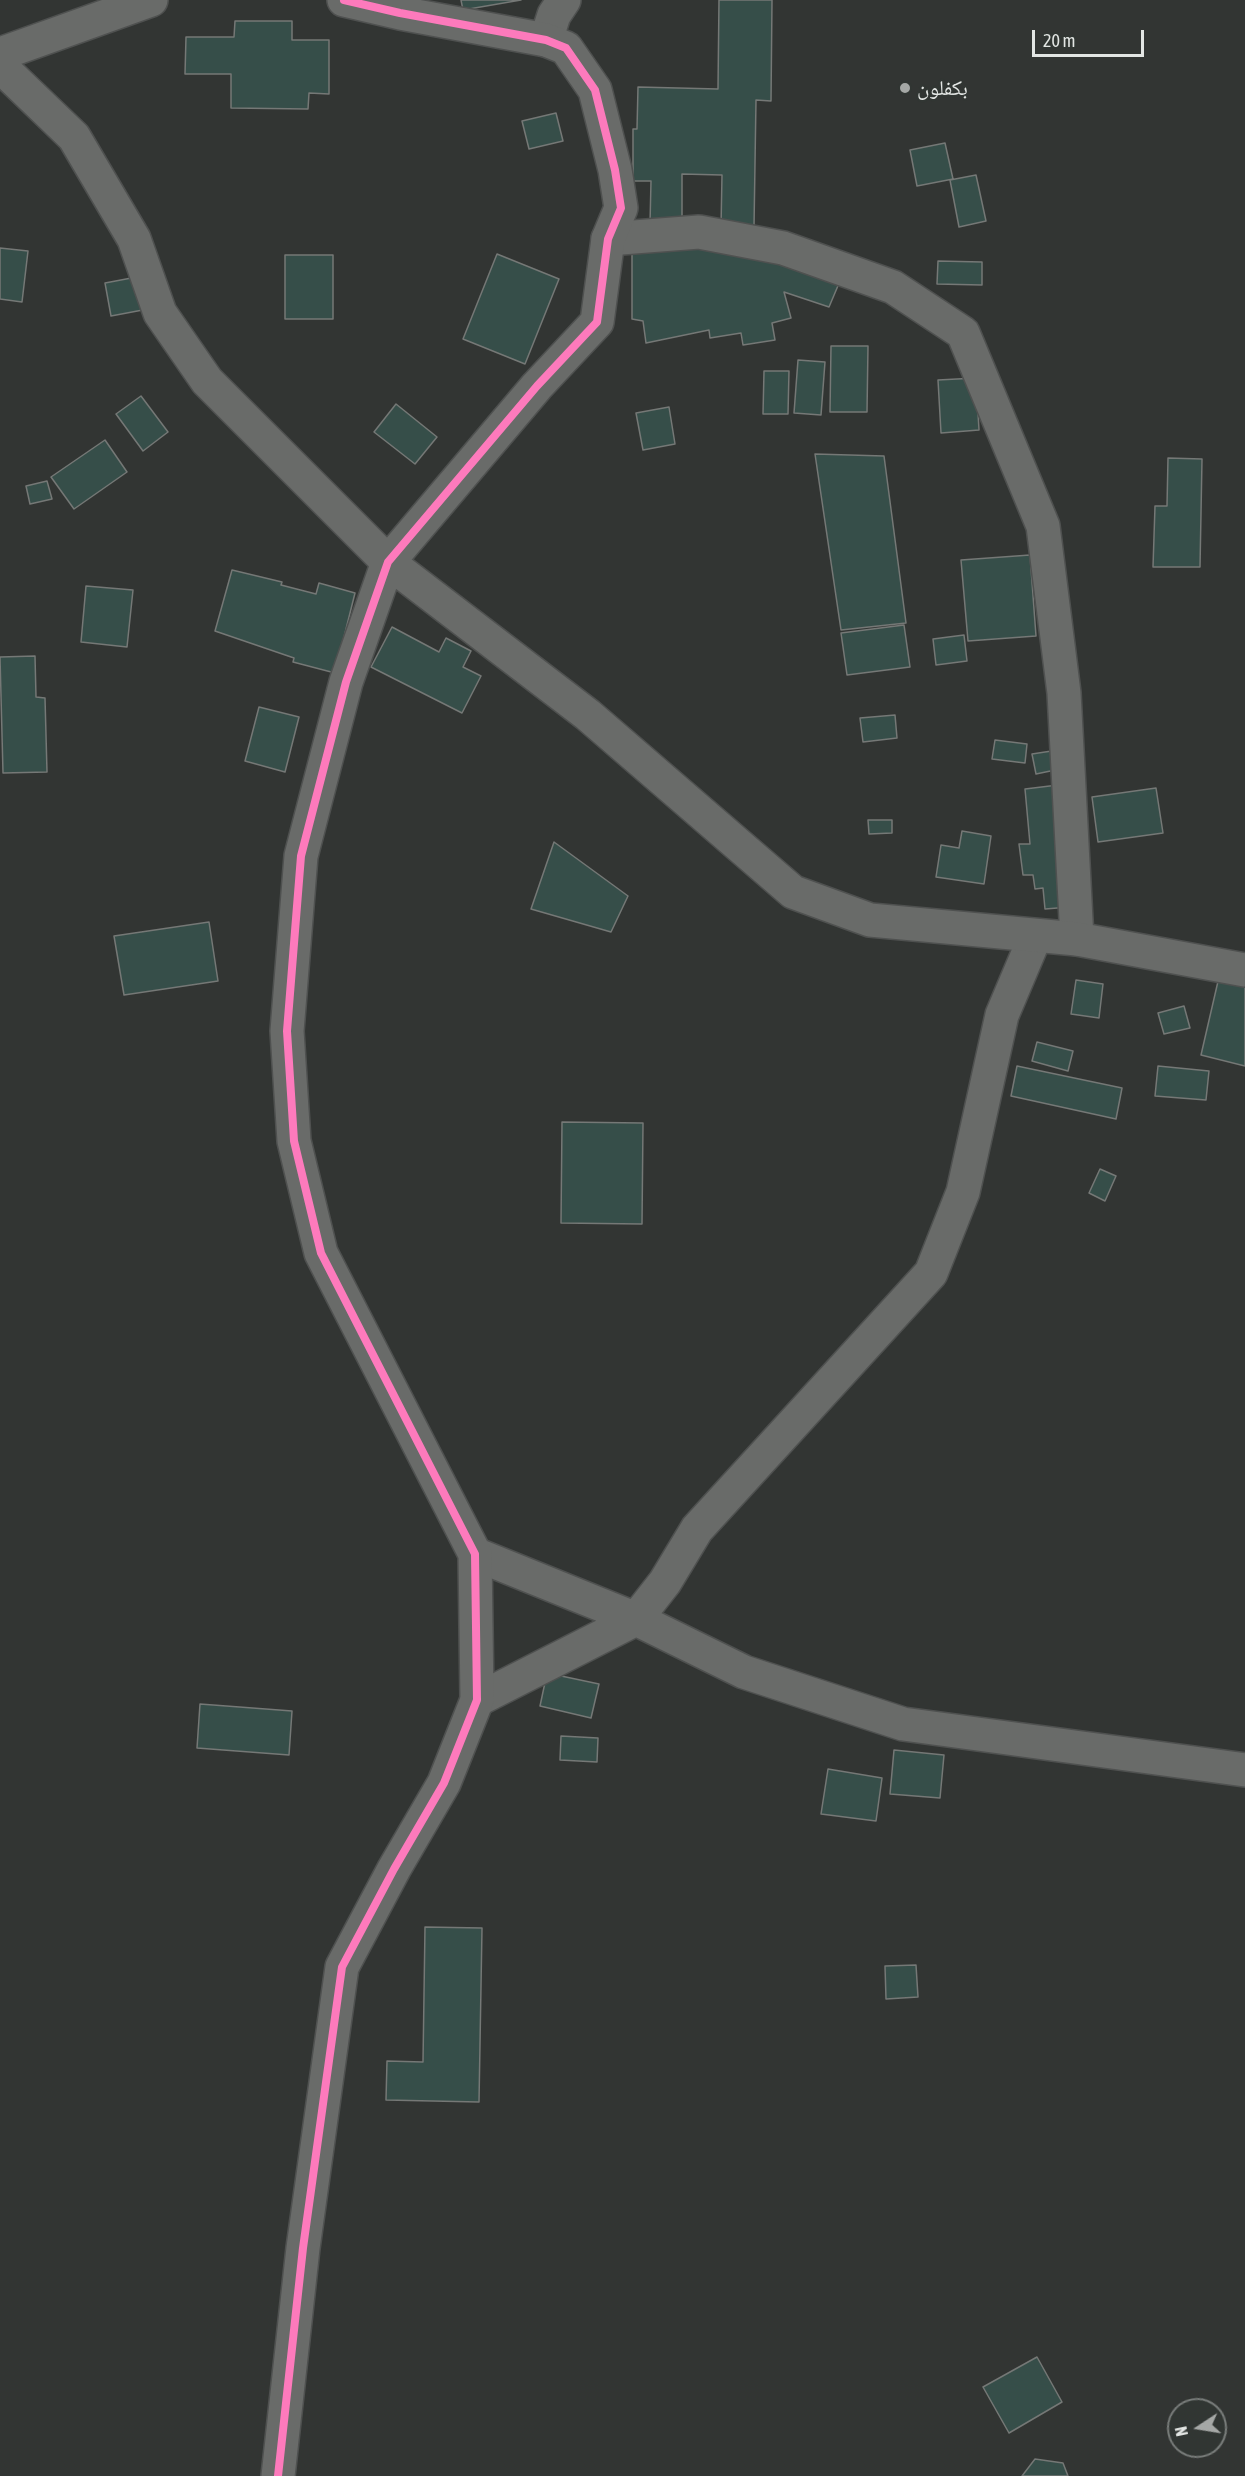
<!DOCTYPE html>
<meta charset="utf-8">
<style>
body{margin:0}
#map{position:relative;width:1245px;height:2476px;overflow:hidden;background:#323533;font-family:"Asap Condensed",sans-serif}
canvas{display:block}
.north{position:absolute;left:1167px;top:2398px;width:60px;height:60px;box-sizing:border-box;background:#313633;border:2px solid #787c7a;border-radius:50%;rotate:258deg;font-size:16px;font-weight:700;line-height:24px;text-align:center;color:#e3e6e4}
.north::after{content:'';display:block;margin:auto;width:21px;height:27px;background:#a5a8a6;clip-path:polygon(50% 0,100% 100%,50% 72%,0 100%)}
.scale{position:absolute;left:1032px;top:30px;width:112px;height:27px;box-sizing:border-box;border:3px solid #e3e6e4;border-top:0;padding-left:8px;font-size:18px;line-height:21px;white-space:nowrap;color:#e3e6e4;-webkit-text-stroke:4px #313633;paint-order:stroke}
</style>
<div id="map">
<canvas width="1245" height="2476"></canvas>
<div class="north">N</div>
<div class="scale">20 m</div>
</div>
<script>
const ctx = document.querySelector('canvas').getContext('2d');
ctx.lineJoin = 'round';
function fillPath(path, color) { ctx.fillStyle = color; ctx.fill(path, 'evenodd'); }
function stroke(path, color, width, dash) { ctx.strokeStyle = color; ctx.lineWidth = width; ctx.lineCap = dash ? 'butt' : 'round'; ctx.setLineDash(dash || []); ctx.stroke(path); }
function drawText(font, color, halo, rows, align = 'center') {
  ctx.font = font + ' "Asap Condensed","Noto Naskh Arabic",sans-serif'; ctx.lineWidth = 4.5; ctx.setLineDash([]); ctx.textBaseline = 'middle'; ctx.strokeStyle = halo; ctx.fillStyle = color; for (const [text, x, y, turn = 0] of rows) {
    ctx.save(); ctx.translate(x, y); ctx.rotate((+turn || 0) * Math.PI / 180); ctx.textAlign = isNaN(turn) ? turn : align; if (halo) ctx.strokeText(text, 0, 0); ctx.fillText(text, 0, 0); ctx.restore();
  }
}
const building = new Path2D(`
 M 461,0 L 521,0 L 463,10 Z
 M 719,0 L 772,0 L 771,101 L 756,100 L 754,227 L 721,227 L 722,175 L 682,174 L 682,225 L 650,224 L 651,181 L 633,181 L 633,129 L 637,129 L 638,87 L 718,89 Z
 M 235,21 L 292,21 L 292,40 L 329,40 L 329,94 L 309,93 L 308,109 L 231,108 L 231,74 L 185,74 L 186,37 L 234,37 Z
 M 556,113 L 563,141 L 529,149 L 522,121 Z
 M 945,143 L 953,179 L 917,186 L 910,150 Z
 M 976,175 L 986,221 L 959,227 L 950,180 Z
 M 716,246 L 840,281 L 829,307 L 784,292 L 791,318 L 772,323 L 775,340 L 743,345 L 741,333 L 710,338 L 709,330 L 646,343 L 643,321 L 632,319 L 632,249 Z
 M 0,248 L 28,251 L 22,302 L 0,299 Z
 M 497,254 L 559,279 L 525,364 L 463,339 Z
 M 285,255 L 333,255 L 333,319 L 285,319 Z
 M 938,261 L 982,262 L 982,285 L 937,284 Z
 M 142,276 L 148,309 L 111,316 L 105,283 Z
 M 831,346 L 868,346 L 867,412 L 830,412 Z
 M 798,360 L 825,362 L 821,415 L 794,413 Z
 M 764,371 L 789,371 L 788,414 L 763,414 Z
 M 976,378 L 979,430 L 941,433 L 938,380 Z
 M 141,396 L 168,432 L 143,451 L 116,414 Z
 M 396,404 L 437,437 L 415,464 L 374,432 Z
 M 669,407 L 675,444 L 643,450 L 636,413 Z
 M 105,440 L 127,472 L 74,509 L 51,477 Z
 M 815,454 L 884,456 L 906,623 L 841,630 Z
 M 1168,458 L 1202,459 L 1200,567 L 1153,567 L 1155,506 L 1167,506 Z
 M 47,481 L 52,499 L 30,504 L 26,486 Z
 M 1030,555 L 1036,636 L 968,641 L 961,560 Z
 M 232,570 L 282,582 L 281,585 L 316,594 L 319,583 L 355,593 L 335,673 L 293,662 L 294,658 L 215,631 Z
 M 86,586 L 133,590 L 127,647 L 81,642 Z
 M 904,625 L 910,667 L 847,675 L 841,633 Z
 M 392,627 L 439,652 L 446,638 L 471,651 L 463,667 L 481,676 L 462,713 L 371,667 Z
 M 964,635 L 967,661 L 936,665 L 933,639 Z
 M 35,656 L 36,697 L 45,698 L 47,772 L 3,773 L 0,657 Z
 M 259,707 L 299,717 L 285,772 L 245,761 Z
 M 895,715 L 897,738 L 863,742 L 860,718 Z
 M 995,740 L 1027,744 L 1025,763 L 992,759 Z
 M 1058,750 L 1060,769 L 1036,774 L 1032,754 Z
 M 1058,785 L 1070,907 L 1045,909 L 1043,888 L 1035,889 L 1033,875 L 1023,875 L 1019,844 L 1030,844 L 1025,789 Z
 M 1156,788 L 1163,833 L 1098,842 L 1092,797 Z
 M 868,820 L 892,820 L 892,833 L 869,834 Z
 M 962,831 L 991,836 L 984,884 L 936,877 L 941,845 L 959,848 Z
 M 554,842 L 628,896 L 611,932 L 531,909 Z
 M 209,922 L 218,981 L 124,995 L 114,936 Z
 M 1219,977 L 1245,983 L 1245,1066 L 1201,1055 Z
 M 1076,980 L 1103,984 L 1099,1018 L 1071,1014 Z
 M 1184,1006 L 1190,1028 L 1164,1034 L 1158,1013 Z
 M 1037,1042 L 1073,1051 L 1068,1071 L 1032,1061 Z
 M 1017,1066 L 1122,1088 L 1116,1119 L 1011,1096 Z
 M 1158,1066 L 1209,1071 L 1206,1100 L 1155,1096 Z
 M 562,1122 L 643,1123 L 642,1224 L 561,1223 Z
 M 1100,1169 L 1116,1176 L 1105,1201 L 1089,1193 Z
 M 547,1673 L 599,1684 L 591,1718 L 540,1706 Z
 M 200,1704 L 292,1711 L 289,1755 L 197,1748 Z
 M 561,1736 L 598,1738 L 597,1762 L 560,1760 Z
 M 894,1750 L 944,1755 L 940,1798 L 890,1794 Z
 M 828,1769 L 882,1778 L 876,1821 L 821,1814 Z
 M 425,1927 L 482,1928 L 479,2102 L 386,2100 L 387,2061 L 423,2062 Z
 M 916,1965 L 918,1997 L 886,1999 L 885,1966 Z
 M 1037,2357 L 1062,2402 L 1009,2433 L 983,2387 Z
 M 1035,2459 L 1063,2463 L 1068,2476 L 1022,2476 Z`);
const minor = new Path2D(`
 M 546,40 L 554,15 L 564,0
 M 608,239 L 699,232 L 783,248 L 893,287 L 963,333 L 1043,526 L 1064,693 L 1077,939
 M 475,1554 L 636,1619 L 744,1672 L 903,1724 L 1245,1770
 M 477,1700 L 636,1619 L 665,1582 L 697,1529 L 931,1273 L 963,1192 L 1002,1015 L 1035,937`);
const tertiary = new Path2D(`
 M 0,54 L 151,0
 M 0,66 L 74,137 L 134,239 L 160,313 L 207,381 L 388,562 L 588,715 L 793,892 L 870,920 L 1077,939 L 1245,970
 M 278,2476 L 303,2248 L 342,1967 L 394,1869 L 444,1783 L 477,1700 L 475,1554 L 321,1253 L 294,1141 L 287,1031 L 301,856 L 346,682 L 388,562 L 537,386 L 597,322 L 608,239 L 621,208 L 615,170 L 595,90 L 566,48 L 546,40 L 400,13 L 344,0`);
const cycleway = new Path2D(`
 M 278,2476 L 303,2248 L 342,1967 L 394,1869 L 444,1783 L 477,1700 L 475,1554 L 321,1253 L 294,1141 L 287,1031 L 301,856 L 346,682 L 388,562 L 537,386 L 597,322 L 608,239 L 621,208 L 615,170 L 595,90 L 566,48 L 546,40 L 400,13 L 344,0`);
const markers = [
 [905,88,6,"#a5a8a6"]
];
const poiNames = [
 ["بكفلون",917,88]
];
fillPath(building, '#364e49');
stroke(building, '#757876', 1.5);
stroke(minor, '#4f5150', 36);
stroke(tertiary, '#4f5150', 36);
stroke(minor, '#696b69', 33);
stroke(tertiary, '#696b69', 33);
stroke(cycleway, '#fd7abc', 8);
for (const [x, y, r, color] of markers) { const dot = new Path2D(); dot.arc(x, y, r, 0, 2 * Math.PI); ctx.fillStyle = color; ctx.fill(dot); stroke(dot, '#313633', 2); }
drawText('21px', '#e3e6e4', '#313633', poiNames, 'left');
</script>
